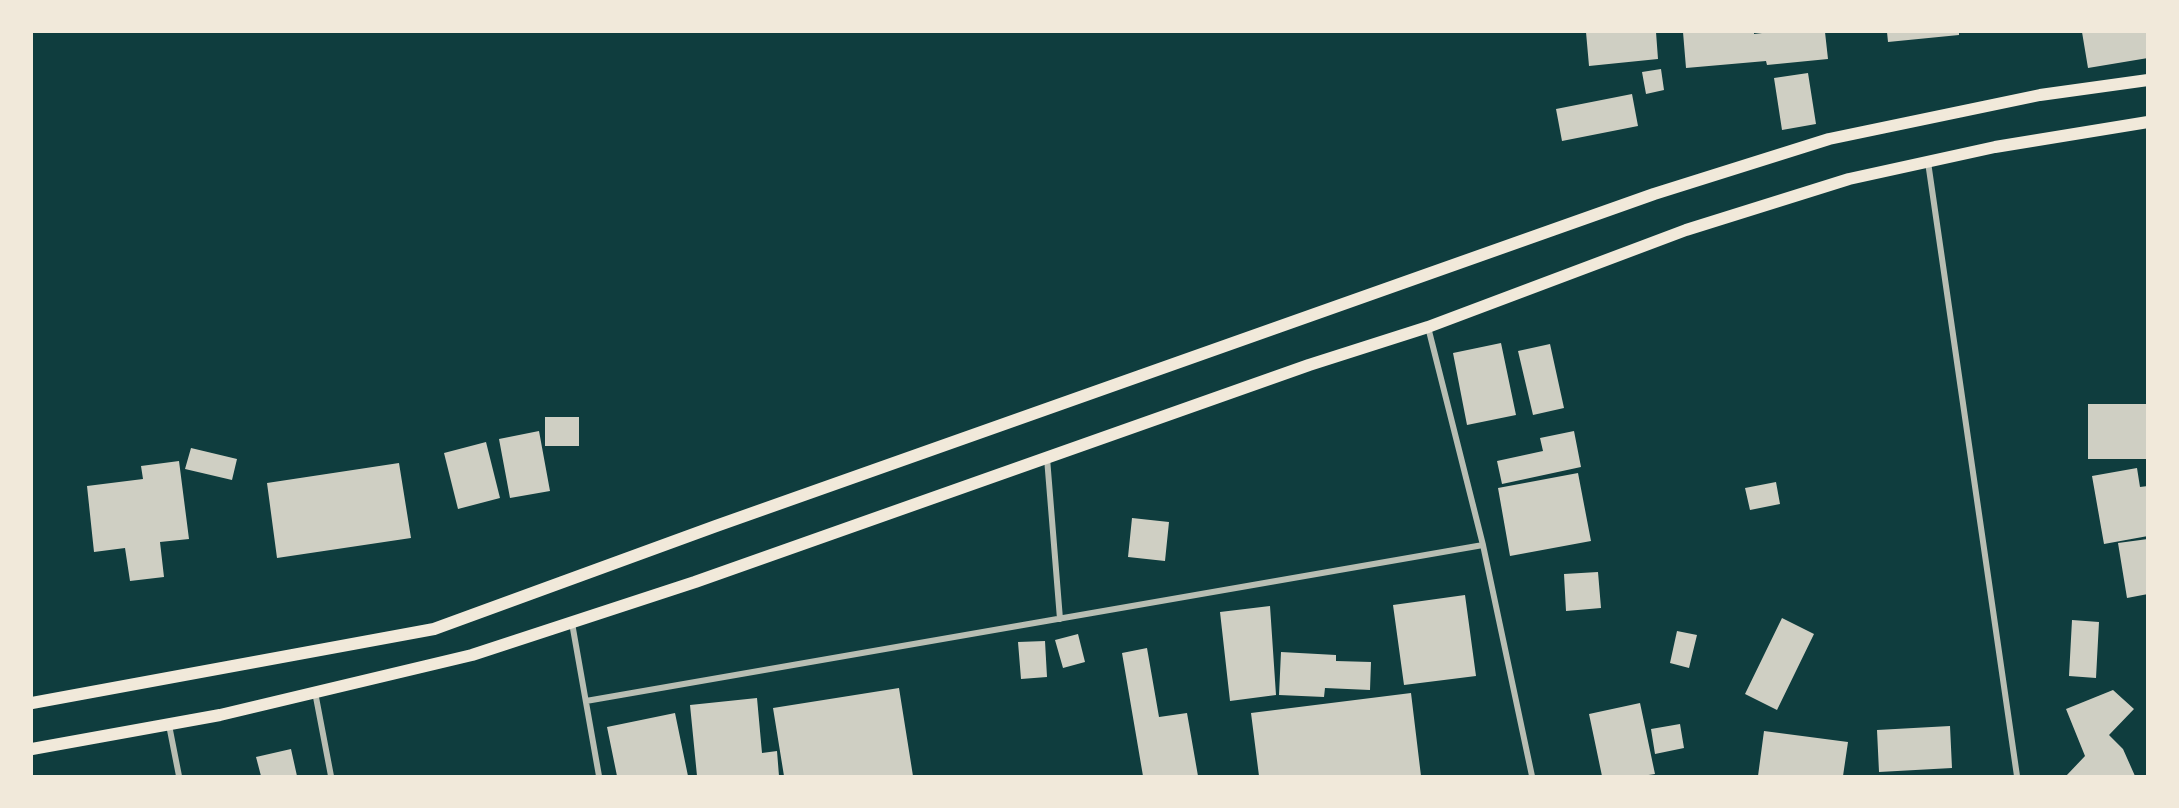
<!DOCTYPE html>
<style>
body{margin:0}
#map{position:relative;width:2179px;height:808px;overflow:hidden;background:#0f3d3e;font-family:"Alegreya Sans",sans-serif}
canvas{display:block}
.frame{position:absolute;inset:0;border:33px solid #f1e9da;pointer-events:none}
</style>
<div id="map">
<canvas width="2179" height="808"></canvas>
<div class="frame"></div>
</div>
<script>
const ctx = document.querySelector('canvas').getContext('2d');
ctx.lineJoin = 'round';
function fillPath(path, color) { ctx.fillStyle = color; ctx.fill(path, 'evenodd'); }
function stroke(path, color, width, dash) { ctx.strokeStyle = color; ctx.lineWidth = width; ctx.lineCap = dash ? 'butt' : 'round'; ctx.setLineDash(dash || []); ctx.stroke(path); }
const building = new Path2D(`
 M 1586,32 L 1656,32 L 1658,59 L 1589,66 Z
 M 1683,32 L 1754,32 L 1754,34 L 1770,32 L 1825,32 L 1828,59 L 1767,65 L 1766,61 L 1686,68 Z
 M 1887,32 L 1959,32 L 1959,35 L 1888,42 Z
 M 2082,32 L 2148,32 L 2148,58 L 2088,68 Z
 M 1661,69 L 1664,90 L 1646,94 L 1642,72 Z
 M 1808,73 L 1816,124 L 1782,130 L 1774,78 Z
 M 1632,94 L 1638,126 L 1562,141 L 1556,109 Z
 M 1501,343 L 1516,415 L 1467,425 L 1453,353 Z
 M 1550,344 L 1564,408 L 1533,415 L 1518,351 Z
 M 2088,404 L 2148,404 L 2148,459 L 2088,459 Z
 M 545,417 L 579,417 L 579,446 L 545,446 Z
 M 539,431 L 550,491 L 510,498 L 499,439 Z
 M 1574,431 L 1581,467 L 1502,484 L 1497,461 L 1543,451 L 1540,438 Z
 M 486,442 L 500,498 L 458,509 L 444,453 Z
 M 191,448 L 237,459 L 232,480 L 185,469 Z
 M 179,461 L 189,539 L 160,542 L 164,577 L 130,581 L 125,548 L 94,552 L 87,486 L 143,479 L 141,466 Z
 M 399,463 L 411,538 L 277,558 L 267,483 Z
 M 2137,468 L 2140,487 L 2148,486 L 2148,536 L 2104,544 L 2092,476 Z
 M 1578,473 L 1591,541 L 1510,556 L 1498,488 Z
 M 1776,482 L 1780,504 L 1750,510 L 1745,488 Z
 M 1132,518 L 1169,522 L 1165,561 L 1128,557 Z
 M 2148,539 L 2148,594 L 2127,598 L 2118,543 Z
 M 1598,572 L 1601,608 L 1566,611 L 1564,574 Z
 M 1465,595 L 1476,676 L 1404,685 L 1393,605 Z
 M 1270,606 L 1276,695 L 1230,701 L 1220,612 Z
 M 1782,618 L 1814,634 L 1777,710 L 1745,694 Z
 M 2072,620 L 2099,622 L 2096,678 L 2069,676 Z
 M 1677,631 L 1697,635 L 1689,668 L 1670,663 Z
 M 1078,634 L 1085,662 L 1063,668 L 1055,640 Z
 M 1045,641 L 1047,677 L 1021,679 L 1018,642 Z
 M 1147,648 L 1159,717 L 1187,713 L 1198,776 L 1143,776 L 1122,653 Z
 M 1281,652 L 1336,655 L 1336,661 L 1371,662 L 1370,690 L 1325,688 L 1324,697 L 1279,695 Z
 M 899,688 L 913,776 L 784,776 L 773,708 Z
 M 2113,690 L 2134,709 L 2109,735 L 2123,749 L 2135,776 L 2066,776 L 2085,756 L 2066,709 Z
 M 1411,693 L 1421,776 L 1259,776 L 1251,713 Z
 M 757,698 L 762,753 L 777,751 L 779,776 L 697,776 L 690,705 Z
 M 1640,703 L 1655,774 L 1642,776 L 1602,776 L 1589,714 Z
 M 675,713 L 688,776 L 617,776 L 607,727 Z
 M 1680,724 L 1684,748 L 1655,754 L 1651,729 Z
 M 1950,726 L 1952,768 L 1879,772 L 1877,730 Z
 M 1764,731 L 1848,742 L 1843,776 L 1758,776 Z
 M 291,749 L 297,776 L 261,776 L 256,757 Z`);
const minor = new Path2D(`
 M 1928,162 L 2017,776
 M 1428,327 L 1483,545 L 1532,776
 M 1047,458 L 1060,619
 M 572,623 L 599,776
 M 315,692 L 331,776
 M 586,701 L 1483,545
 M 169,725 L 179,776`);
const secondary = new Path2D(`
 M 32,703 L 434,629 L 716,526 L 1654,194 L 1829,139 L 2040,95 L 2148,80
 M 32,749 L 220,715 L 472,655 L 695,582 L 1309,365 L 1428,327 L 1686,230 L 1849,179 L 1995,147 L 2148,122`);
fillPath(building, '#cfcfc3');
stroke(minor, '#b8beb3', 6);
stroke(secondary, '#f1e9da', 12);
</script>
